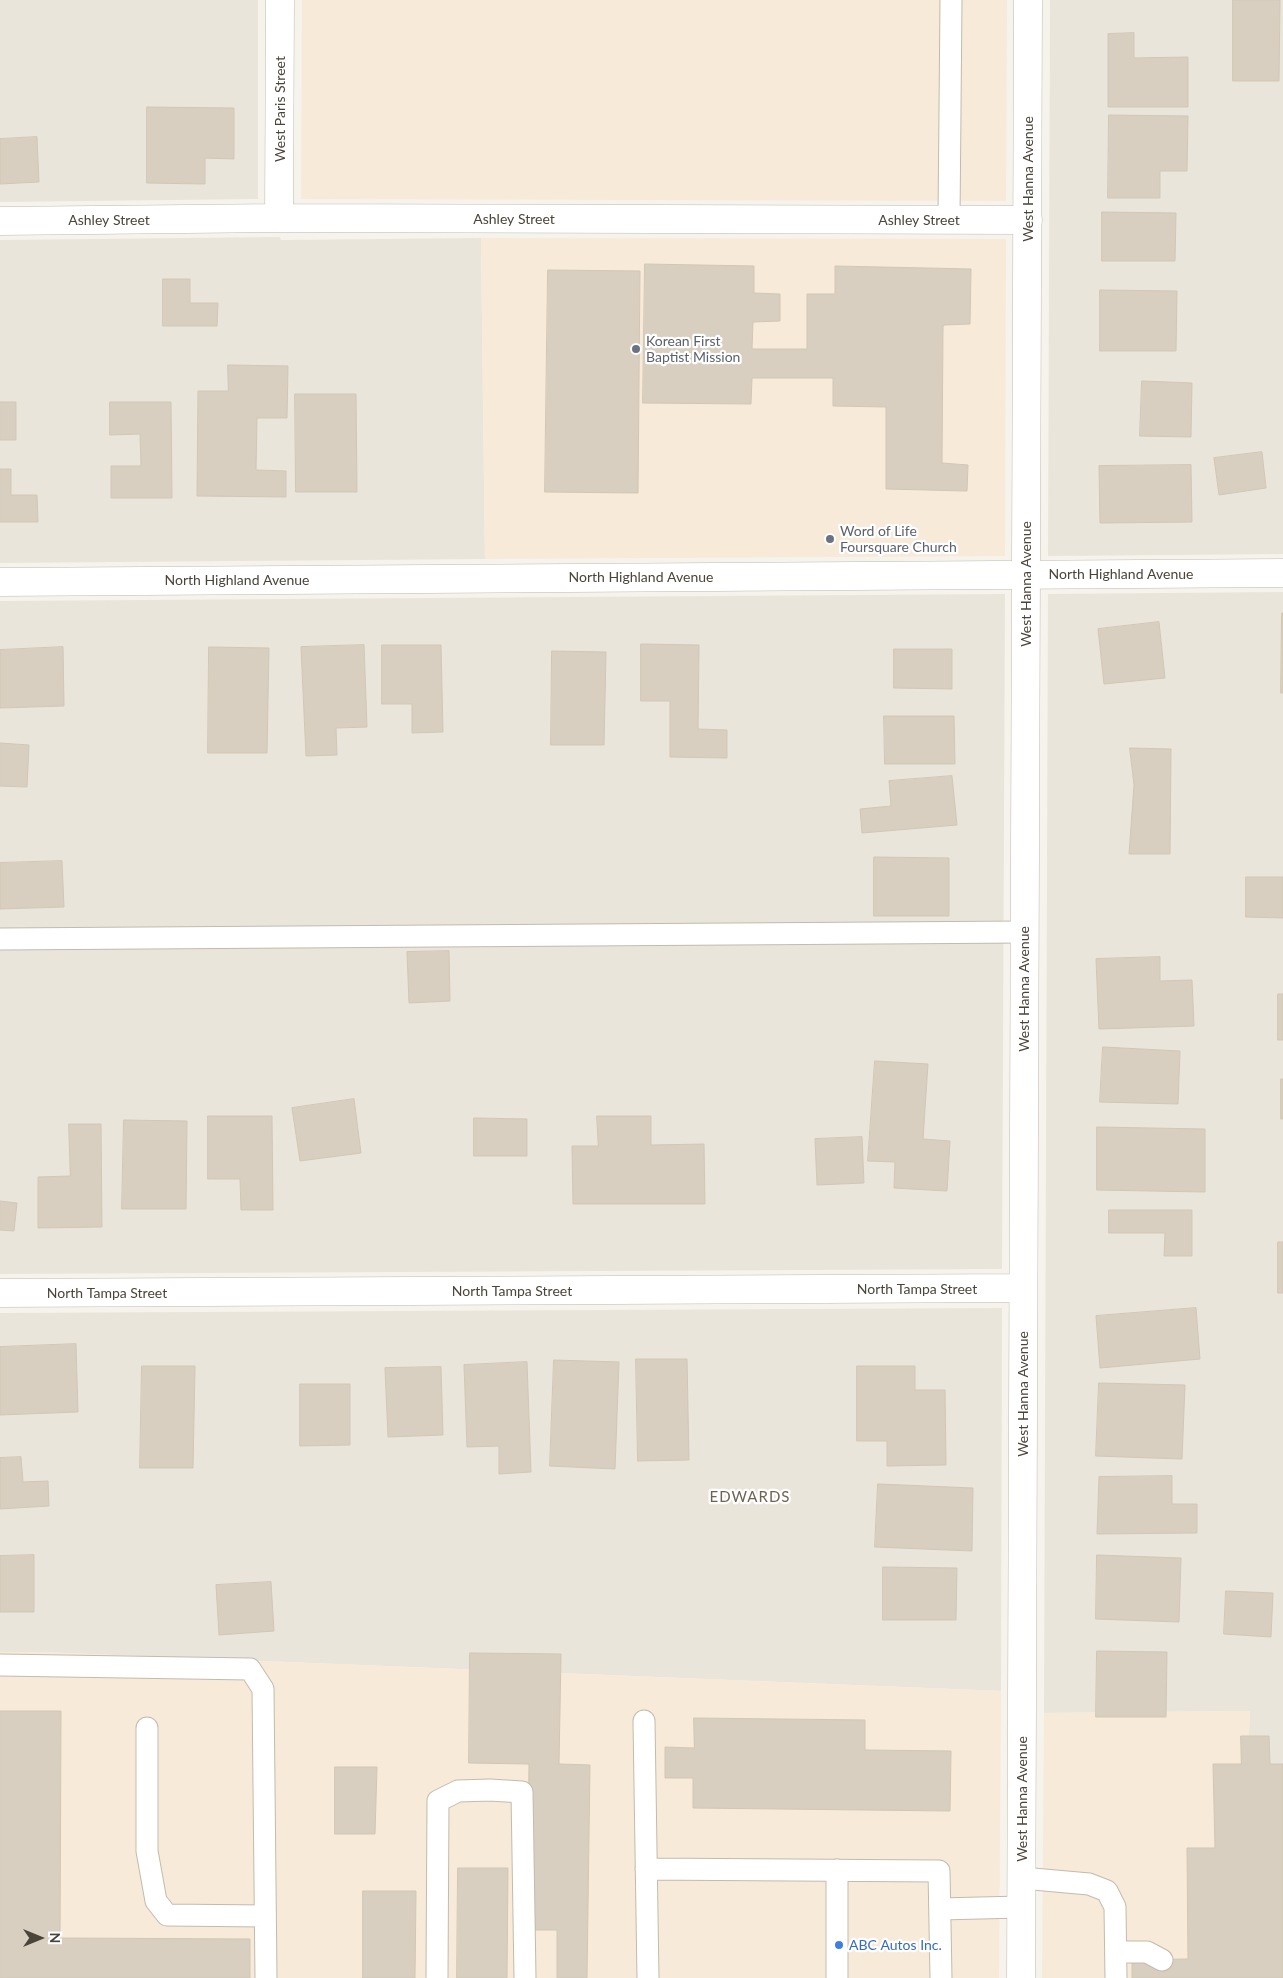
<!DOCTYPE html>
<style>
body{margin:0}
#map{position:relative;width:1283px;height:1978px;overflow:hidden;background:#f6f3ec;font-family:Lato,sans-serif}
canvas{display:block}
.north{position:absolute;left:15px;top:1913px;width:50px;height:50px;-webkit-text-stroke:4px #fff;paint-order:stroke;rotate:90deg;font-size:14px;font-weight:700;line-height:20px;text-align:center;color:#4b4439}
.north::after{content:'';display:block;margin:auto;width:18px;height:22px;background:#4b4439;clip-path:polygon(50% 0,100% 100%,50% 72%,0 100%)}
</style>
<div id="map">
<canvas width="1283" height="1978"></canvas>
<div class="north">N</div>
</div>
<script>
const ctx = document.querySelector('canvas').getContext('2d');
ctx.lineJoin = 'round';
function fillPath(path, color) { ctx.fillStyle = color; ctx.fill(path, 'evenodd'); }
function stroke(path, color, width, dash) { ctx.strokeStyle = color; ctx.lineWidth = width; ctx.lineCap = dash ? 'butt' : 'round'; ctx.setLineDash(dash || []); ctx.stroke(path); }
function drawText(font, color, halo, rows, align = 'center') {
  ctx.font = font + ' Lato,sans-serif'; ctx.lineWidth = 4.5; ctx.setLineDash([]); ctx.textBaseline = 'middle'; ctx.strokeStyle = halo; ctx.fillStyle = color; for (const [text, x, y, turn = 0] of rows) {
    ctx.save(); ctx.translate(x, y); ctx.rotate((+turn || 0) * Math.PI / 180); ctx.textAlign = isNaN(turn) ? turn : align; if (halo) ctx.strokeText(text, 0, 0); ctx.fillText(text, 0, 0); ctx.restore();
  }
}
const residential = new Path2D(`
 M 0,0 L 258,0 L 258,199 L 0,202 Z
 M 1050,0 L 1283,0 L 1283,554 L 1048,556 Z
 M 280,237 L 281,240 L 481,238 L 485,559 L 0,563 L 0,240 Z
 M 1283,592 L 1283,1837 L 1244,1837 L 1250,1711 L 1044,1713 L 1048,594 Z
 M 1005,594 L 1002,1269 L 0,1274 L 0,601 Z
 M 1002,1308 L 1001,1691 L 40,1652 L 0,1652 L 0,1313 Z`);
const commercial = new Path2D(`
 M 302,0 L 1007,0 L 1006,201 L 301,199 Z
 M 481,238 L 1006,239 L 1005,556 L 485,559 Z
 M 0,1652 L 40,1652 L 1001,1691 L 999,1978 L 0,1978 Z
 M 1250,1711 L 1244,1836 L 1283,1978 L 1042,1978 L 1044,1713 Z`);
const building = new Path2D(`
 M 1233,0 L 1280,0 L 1279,81 L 1233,81 Z
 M 1134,33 L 1134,58 L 1188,57 L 1188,107 L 1108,107 L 1108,34 Z
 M 147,107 L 234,108 L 234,159 L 205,158 L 205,184 L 147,183 Z
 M 1109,115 L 1188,116 L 1187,171 L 1160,171 L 1160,198 L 1108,198 Z
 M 37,137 L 39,182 L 0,184 L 0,139 Z
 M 1102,212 L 1176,213 L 1175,261 L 1102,261 Z
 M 645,264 L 754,266 L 754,293 L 780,294 L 780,321 L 753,322 L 752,349 L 807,349 L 807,294 L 835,294 L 835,266 L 971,269 L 970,324 L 944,325 L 943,327 L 942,463 L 968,465 L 967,491 L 886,489 L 886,407 L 833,406 L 833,378 L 752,378 L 751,404 L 643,403 Z
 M 548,270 L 640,271 L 638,493 L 545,492 Z
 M 163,279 L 190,279 L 190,303 L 218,303 L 217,326 L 163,326 Z
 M 1100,290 L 1177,291 L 1176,351 L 1100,351 Z
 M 228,365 L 288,366 L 287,418 L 257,418 L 256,470 L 286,471 L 286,497 L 197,496 L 198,391 L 228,391 Z
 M 1142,381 L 1192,383 L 1191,437 L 1140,436 Z
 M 295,394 L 356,394 L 357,492 L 296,492 Z
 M 0,402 L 16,402 L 16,440 L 0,440 Z
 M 110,402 L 171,402 L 172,498 L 111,498 L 111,466 L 141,466 L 140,434 L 110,435 Z
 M 1262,452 L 1266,488 L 1219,495 L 1214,458 Z
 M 1191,465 L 1192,522 L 1100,523 L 1099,466 Z
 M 0,469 L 11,469 L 11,495 L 37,495 L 38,522 L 0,522 Z
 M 1282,613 L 1283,613 L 1283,693 L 1281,693 Z
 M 1159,622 L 1165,678 L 1104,684 L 1098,629 Z
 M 641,644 L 699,645 L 698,729 L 727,730 L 727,758 L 670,757 L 670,701 L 641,701 Z
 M 364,645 L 367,727 L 336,728 L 337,755 L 306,756 L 301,647 Z
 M 382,645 L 441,645 L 443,732 L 412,733 L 412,704 L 382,704 Z
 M 63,647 L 64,706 L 0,708 L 0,650 Z
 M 209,647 L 269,648 L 267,753 L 208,753 Z
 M 894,649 L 952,649 L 952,689 L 894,688 Z
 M 552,651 L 606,652 L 604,745 L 551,745 Z
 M 884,716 L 954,716 L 955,764 L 885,764 Z
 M 0,743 L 29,745 L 27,787 L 0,786 Z
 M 1130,748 L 1171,749 L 1170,854 L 1129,854 L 1134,785 Z
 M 952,776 L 957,825 L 862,833 L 860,809 L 891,806 L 889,781 Z
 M 874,857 L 949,858 L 949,916 L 874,916 Z
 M 62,861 L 64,907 L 0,909 L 0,863 Z
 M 1246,877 L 1283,877 L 1283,918 L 1246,917 Z
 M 449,951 L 450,1001 L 409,1003 L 407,952 Z
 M 1160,957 L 1160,981 L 1192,980 L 1194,1026 L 1099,1029 L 1096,959 Z
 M 1278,994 L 1283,994 L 1283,1040 L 1278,1040 Z
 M 1103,1047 L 1180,1051 L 1178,1104 L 1100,1102 Z
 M 875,1061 L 928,1064 L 923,1139 L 950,1141 L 947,1191 L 894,1188 L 895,1162 L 868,1161 Z
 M 1281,1079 L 1283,1079 L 1283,1119 L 1281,1119 Z
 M 354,1099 L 361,1153 L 300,1161 L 292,1108 Z
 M 208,1116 L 272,1116 L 273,1210 L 241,1210 L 240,1179 L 208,1179 Z
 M 597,1116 L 651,1116 L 651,1145 L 704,1144 L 705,1204 L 573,1204 L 572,1146 L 598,1146 Z
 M 474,1118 L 527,1119 L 527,1156 L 474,1156 Z
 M 124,1120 L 187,1121 L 186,1209 L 122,1209 Z
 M 69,1124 L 101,1124 L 102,1227 L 38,1228 L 38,1177 L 70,1176 Z
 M 1097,1127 L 1205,1129 L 1205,1192 L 1097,1190 Z
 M 862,1137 L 864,1183 L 817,1185 L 815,1139 Z
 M 0,1201 L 17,1203 L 14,1231 L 0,1230 Z
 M 1109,1210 L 1192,1210 L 1192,1256 L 1164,1256 L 1165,1233 L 1109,1233 Z
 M 1278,1242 L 1283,1242 L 1283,1293 L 1278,1293 Z
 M 1196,1308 L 1200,1359 L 1100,1368 L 1096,1316 Z
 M 76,1344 L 78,1412 L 0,1415 L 0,1347 Z
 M 636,1359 L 687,1359 L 689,1460 L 638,1461 Z
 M 554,1360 L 619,1362 L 615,1469 L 550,1466 Z
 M 527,1362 L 531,1472 L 499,1474 L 499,1446 L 467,1447 L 464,1365 Z
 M 142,1366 L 195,1366 L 193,1468 L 140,1468 Z
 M 857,1366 L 915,1366 L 915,1390 L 945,1390 L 946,1465 L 887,1466 L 887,1441 L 857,1441 Z
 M 441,1367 L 443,1435 L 388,1437 L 385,1368 Z
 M 1099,1383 L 1185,1385 L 1182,1459 L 1096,1456 Z
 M 300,1384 L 350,1384 L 350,1445 L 300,1446 Z
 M 21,1457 L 23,1482 L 48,1481 L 49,1506 L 0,1509 L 0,1458 Z
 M 1172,1476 L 1172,1504 L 1197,1504 L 1197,1533 L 1097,1534 L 1099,1477 Z
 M 878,1484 L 973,1488 L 972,1551 L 875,1547 Z
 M 34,1555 L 34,1612 L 0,1612 L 0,1556 Z
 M 1097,1555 L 1181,1558 L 1179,1622 L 1096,1619 Z
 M 883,1567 L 957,1568 L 956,1620 L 883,1620 Z
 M 271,1582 L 274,1631 L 219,1635 L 216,1585 Z
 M 1226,1591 L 1273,1593 L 1271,1637 L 1224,1634 Z
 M 1097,1651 L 1167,1652 L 1166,1717 L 1096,1717 Z
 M 470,1653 L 561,1654 L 559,1764 L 590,1765 L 587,1978 L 557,1978 L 557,1930 L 527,1930 L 529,1764 L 469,1763 Z
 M 0,1711 L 61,1711 L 60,1938 L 250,1939 L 250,1978 L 0,1978 Z
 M 694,1718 L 865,1720 L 865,1750 L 951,1751 L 950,1811 L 693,1808 L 693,1778 L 665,1778 L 665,1747 L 694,1748 Z
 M 1241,1736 L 1269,1736 L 1270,1764 L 1283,1764 L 1283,1978 L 1132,1978 L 1132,1960 L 1188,1959 L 1187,1848 L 1215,1848 L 1213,1764 L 1241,1764 Z
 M 335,1767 L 377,1767 L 375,1834 L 335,1834 Z
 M 458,1868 L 508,1868 L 507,1978 L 457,1978 Z
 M 363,1891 L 416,1891 L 415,1978 L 363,1978 Z`);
const lane = new Path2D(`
 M 949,220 L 951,0
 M 0,939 L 1025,932
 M 0,1665 L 250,1669 L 263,1689 L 266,1978
 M 644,1721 L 648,1978
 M 147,1728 L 147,1851 L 156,1901 L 167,1915 L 265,1916
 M 646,1869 L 939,1871 L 941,1978
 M 837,1870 L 837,1978
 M 1022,1878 L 1089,1884 L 1107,1891 L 1115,1907 L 1116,1978
 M 940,1909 L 1021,1907
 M 1116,1952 L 1147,1952 L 1162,1960
 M 437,1978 L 438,1801 L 458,1791 L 490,1790 L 522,1792 L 525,1978`);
const street = new Path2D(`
 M 279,218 L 280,0
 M 0,221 L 279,218 L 1028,220
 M 0,582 L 1283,573
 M 0,1293 L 1023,1288
 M 1021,1978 L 1028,0`);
const markers = [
 [636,349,5,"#6b7280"],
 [830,539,5,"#6b7280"],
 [839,1945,5,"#3f7fe0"]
];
const streetNames = [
 ["West Paris Street",280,109,-90],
 ["West Hanna Avenue",1028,179,-90],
 ["Ashley Street",514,219],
 ["Ashley Street",109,220],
 ["Ashley Street",919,220],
 ["North Highland Avenue",1121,574],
 ["North Highland Avenue",641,577],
 ["North Highland Avenue",237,580],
 ["West Hanna Avenue",1026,584,-90],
 ["West Hanna Avenue",1024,989,-90],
 ["North Tampa Street",917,1289],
 ["North Tampa Street",512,1291],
 ["North Tampa Street",107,1293],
 ["West Hanna Avenue",1023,1394,-90],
 ["West Hanna Avenue",1022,1799,-90]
];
const worshipNames = [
 ["Korean First",646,341],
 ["Baptist Mission",646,357],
 ["Word of Life",840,531],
 ["Foursquare Church",840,547]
];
const shopNames = [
 ["ABC Autos Inc.",849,1945]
];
const neighbourhoodNames = [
 ["EDWARDS",750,1497]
];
fillPath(residential, '#eae5da');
fillPath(commercial, '#f7ead8');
fillPath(building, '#d8cfc1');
stroke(building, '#d3c7b4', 1);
stroke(lane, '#c2bbae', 23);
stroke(street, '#c2bbae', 29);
stroke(lane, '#fff', 21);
stroke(street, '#fff', 28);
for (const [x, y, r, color] of markers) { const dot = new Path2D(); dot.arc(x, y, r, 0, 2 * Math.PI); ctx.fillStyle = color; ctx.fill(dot); stroke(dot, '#fff', 2); }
drawText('14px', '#4b4439', '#fff', streetNames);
drawText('14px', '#5b616d', '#fff', worshipNames, 'left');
drawText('14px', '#366cbe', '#fff', shopNames, 'left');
ctx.letterSpacing = '1px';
drawText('15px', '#6e6250', '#fff', neighbourhoodNames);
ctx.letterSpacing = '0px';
</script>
